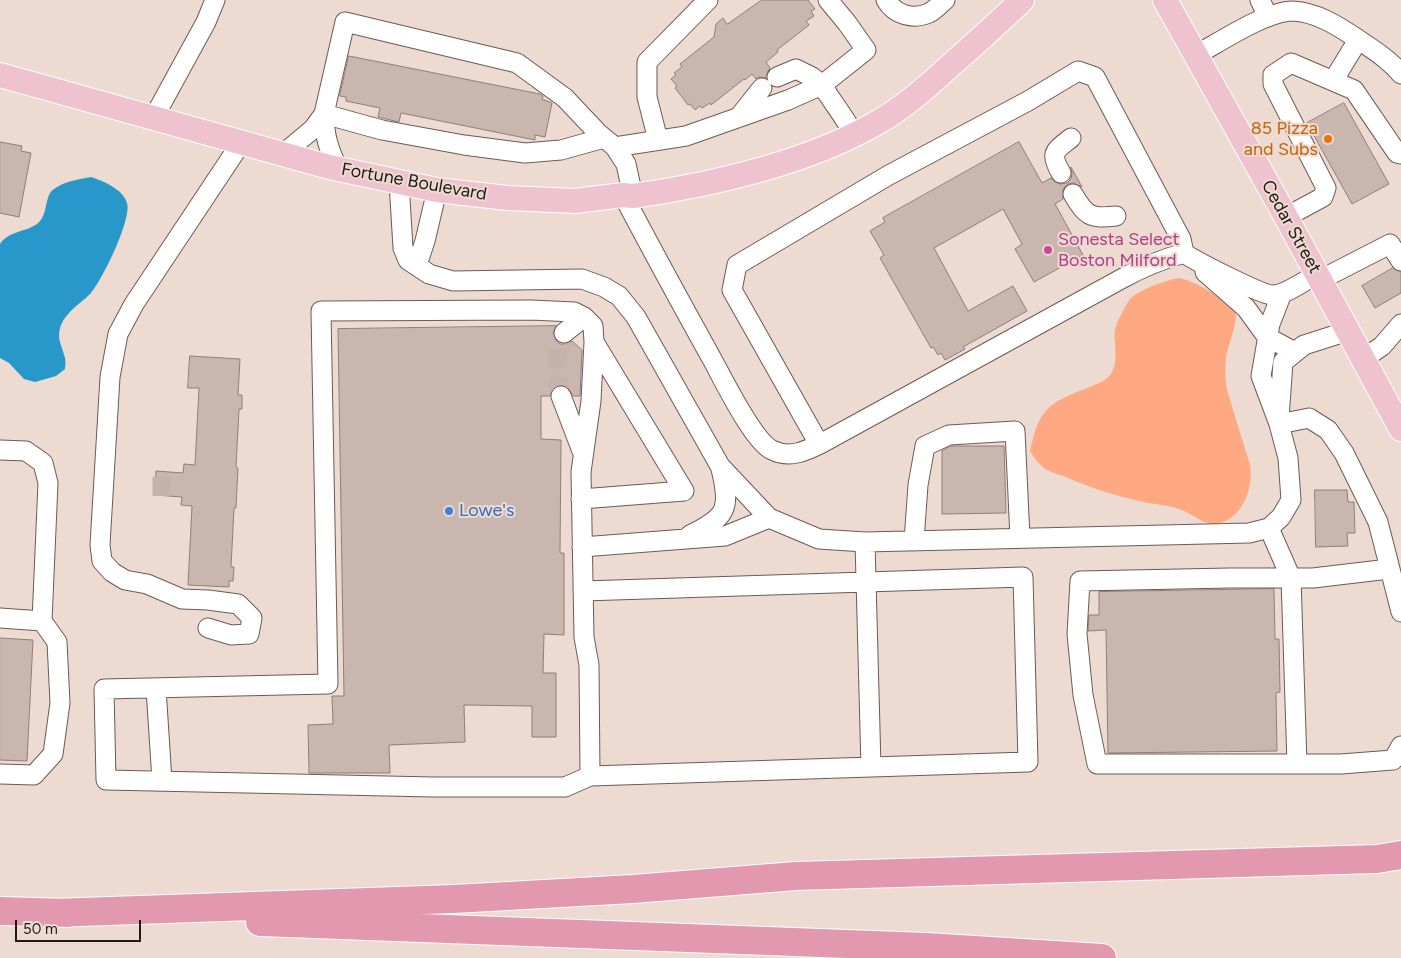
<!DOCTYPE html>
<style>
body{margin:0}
#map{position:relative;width:1401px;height:958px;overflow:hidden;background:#eddad1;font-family:Figtree,sans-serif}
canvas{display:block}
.scale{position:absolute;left:15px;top:920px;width:126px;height:22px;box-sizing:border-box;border:2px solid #1f1815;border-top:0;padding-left:6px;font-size:15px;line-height:18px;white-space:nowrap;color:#1f1815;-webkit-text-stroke:4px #eddad1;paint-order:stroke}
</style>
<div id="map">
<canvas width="1401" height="958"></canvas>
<div class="scale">50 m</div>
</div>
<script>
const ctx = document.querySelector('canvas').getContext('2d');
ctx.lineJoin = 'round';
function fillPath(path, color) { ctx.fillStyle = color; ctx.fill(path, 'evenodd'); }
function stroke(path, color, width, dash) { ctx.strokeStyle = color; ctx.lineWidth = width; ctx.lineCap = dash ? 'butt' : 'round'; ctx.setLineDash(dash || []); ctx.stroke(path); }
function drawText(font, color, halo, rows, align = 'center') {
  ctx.font = font + ' Figtree,sans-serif'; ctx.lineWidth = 4; ctx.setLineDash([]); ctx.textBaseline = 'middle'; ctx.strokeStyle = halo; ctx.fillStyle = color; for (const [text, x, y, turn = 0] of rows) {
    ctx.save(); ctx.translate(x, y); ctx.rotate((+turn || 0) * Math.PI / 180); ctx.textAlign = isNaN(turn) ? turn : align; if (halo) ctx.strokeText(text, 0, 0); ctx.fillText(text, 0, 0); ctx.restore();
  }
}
const green = new Path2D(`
 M 1180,278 C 1202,284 1220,297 1236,313 C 1236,329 1229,342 1226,357 C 1225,368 1225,379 1227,390 L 1250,465 C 1254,488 1242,521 1215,524 C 1204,525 1194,515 1184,511 C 1172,505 1156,505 1143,502 C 1116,496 1088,487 1063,476 C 1057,474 1050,472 1045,469 C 1039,464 1034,458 1030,451 C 1040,408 1047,404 1087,388 C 1096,384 1104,382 1110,375 C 1120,363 1113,343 1115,330 C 1115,325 1127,303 1130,299 C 1139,290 1168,279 1180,278 Z`);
const water = new Path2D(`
 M 91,177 C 103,181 123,189 127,203 C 132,219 102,281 90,294 C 80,304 67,311 61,325 C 56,339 62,345 65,358 C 66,361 65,366 65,369 L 56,376 L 35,382 L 24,379 L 9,363 L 0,358 L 0,244 C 10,230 24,233 37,224 C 46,217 45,205 49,195 C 55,183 79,179 91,177 Z`);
const building = new Path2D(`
 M 762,0 L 808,0 L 815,9 L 811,11 L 814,16 L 806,21 L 809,25 L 777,50 L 778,52 L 766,62 L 770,68 L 768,71 L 766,78 L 758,77 L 756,79 L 752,74 L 745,80 L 744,79 L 711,105 L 710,103 L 702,108 L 700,106 L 695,110 L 690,104 L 688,105 L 675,88 L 677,86 L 671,79 L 676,75 L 674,73 L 682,67 L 680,64 L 714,37 L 716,24 L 723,18 L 727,24 Z
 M 349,56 L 540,94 L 543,96 L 542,99 L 552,103 L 545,137 L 535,135 L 535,140 L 401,113 L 399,122 L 378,117 L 380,108 L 346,101 L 346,97 L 340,96 Z
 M 1344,103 L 1389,184 L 1352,204 L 1307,123 Z
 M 0,142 L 22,146 L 21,151 L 31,153 L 19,217 L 0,213 Z
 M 1019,142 L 1042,183 L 1051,178 L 1055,182 L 1060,184 L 1067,183 L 1071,179 L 1072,174 L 1071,167 L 1082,187 L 1073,183 L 1068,184 L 1063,189 L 1063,199 L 1055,204 L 1083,255 L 1034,282 L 1015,249 L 1022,244 L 1003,209 L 934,248 L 968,311 L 1013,286 L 1027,311 L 963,347 L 965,349 L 945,360 L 941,353 L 938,355 L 933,347 L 931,348 L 880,258 L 884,255 L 870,231 L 885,222 L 883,218 Z
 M 1393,268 L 1401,272 L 1401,293 L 1375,308 L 1362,286 Z
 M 556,326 L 553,334 L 556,340 L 560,344 L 565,344 L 572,341 L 582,350 L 580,396 L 573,396 L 568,388 L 562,385 L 557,385 L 553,389 L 550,396 L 541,396 L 541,439 L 561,440 L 560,553 L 564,553 L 564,635 L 544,634 L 543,673 L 556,673 L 556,737 L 532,737 L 532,706 L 464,705 L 465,742 L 389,745 L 390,773 L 309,773 L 308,725 L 333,724 L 332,696 L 344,696 L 338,329 Z
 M 190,356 L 240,359 L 238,395 L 242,395 L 242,409 L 239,409 L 236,467 L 238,468 L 236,508 L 234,508 L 231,567 L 234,567 L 233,581 L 229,581 L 229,587 L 188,585 L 192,506 L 181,505 L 182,497 L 155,495 L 156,471 L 183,473 L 184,464 L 195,465 L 199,388 L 188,388 Z
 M 951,446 L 1004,446 L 1006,513 L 942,514 L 942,451 Z
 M 1315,490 L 1347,490 L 1348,502 L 1354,502 L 1355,533 L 1347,533 L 1348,546 L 1316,547 Z
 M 1274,589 L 1275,639 L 1279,639 L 1280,692 L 1276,693 L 1277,751 L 1108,753 L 1106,630 L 1088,631 L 1089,615 L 1099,615 L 1099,592 Z
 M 0,638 L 33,640 L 27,761 L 0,760 Z`);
const minorTunnel = new Path2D(`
 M 561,396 L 559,389 L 557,344 L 564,333
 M 162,496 L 162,471`);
const minor = new Path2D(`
 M 886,0 C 895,15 913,20 929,13 C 935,10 940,4 945,0
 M 1260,0 L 1268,17
 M 1196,55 C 1220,42 1266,11 1293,11 C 1316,12 1338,26 1356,38 C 1372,49 1389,59 1401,74
 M 777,77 L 796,69 L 812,77 L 822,85 L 866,50 L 847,23 L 828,0
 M 1333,81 L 1358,40
 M 324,114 C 324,135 329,150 338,169
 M 739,117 L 762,88
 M 153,119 L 206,22 L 215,0
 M 604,138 L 561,150 L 525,153 L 464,145 L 382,130 L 324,114 L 345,22 L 517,63 L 565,98 L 598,133 L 615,147 L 626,164 L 633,196
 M 658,140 L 647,97 L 647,62 L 708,0
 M 615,147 L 686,136 L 788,100 L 822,85 C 832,102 845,117 854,135
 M 283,154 L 313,129 L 324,114
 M 1061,173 C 1049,152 1055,151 1071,138
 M 399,182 L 403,248 L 408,260 L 429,274 L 453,281 L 582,279 L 604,287 L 619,296 L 636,317 L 720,466 L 769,518 L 819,539 L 865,542 L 1249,533 L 1269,528 L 1281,517 L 1291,500 L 1288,458 L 1279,424 L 1261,376 L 1270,324 L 1282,293
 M 1073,194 C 1086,216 1090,219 1116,216
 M 623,195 C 652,250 682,305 712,359 C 723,379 753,441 772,450 C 790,459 806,451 822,443 L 1123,278 C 1143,267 1163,259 1184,253 C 1195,261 1260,294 1272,295 C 1284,296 1306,280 1317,274
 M 1286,217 L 1323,197 L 1326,188 L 1273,84 L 1273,75 L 1291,63 L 1354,90 L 1397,153 L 1401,154
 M 417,265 L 425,241 L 437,190
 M 1205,272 L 1246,308 L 1267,337 L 1295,352
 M 1320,280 L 1390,244 L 1401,261
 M 564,333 L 584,317
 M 1363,359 L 1382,346 L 1401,324
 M 561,396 L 582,451
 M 1279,418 L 1283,362 L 1304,345 L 1348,331
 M 1279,424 L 1309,418 L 1328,430 L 1344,453 L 1378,522 L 1401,612
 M 819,444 L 732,290 L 737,265 L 889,175 L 1028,101 L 1078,71 L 1095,77 L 1181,239 L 1184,253
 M 0,450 L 26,451 L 43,463 L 48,483 L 42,621 L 57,642 L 60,703 L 53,754 L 34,775 L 0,774
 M 581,499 L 684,491 L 594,342 L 593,326 L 584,317 L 574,312 L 531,310 L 321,311 L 328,684 L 104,689 L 106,780 L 433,787 L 565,787 L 590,776 L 1028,762 L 1023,577 L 583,591
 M 1269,528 L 1291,578 L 1297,764
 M 690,535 C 727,517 731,509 721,469
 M 914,541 L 918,485 L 925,446 L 949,435 L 1015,431 L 1020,538
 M 865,542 L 871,767
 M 582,547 L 725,536 L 769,518
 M 1389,569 L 1313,578 L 1230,578 L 1080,581 L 1077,634 L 1083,695 L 1097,764 L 1341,764 L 1393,760 L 1401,746
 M 0,618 L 42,621
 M 208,628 L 231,635 L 249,634 L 252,618 L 238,604 L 208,600 L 182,599 L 147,584 L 125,580 L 112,572 L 102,561 L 100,545 L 110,377 L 118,334 L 134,304 L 241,143
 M 156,688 L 162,781
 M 590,776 L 589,665 L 584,637 L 581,472 L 591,401 L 594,342`);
const major = new Path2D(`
 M 1165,0 L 1286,217 L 1401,429
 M 0,75 L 329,167 L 437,190 L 507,198 L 575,201 L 623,195 L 633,196 C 712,185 811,162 880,121 C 906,106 929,85 952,64 C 975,44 999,22 1022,0`);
const highway = new Path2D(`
 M 0,911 L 69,913
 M 52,913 L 454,899 L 633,889 L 796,876 L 1377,859 L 1401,855
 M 260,922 L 927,947 L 1102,958`);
const markers = [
 [1328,139,5,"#e8710a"],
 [1048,250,5,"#d1479c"],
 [449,511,5,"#3f7fe0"]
];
const foodNames = [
 ["85 Pizza",1318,129],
 ["and Subs",1318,150]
];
const streetNames = [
 ["Fortune Boulevard",414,182,10],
 ["Cedar Street",1291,227,61]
];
const hotelNames = [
 ["Sonesta Select",1058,240],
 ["Boston Milford",1058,261]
];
const shopNames = [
 ["Lowe's",459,511]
];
fillPath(green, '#fea982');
fillPath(water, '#2897ca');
fillPath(building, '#c9b6ae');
stroke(building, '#907e77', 1);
stroke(minorTunnel, '#c4b3ab', 19, [19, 9]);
stroke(minor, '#6c5b54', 21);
stroke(major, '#fff', 26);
stroke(highway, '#fff', 30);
stroke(minor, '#fff', 19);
stroke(major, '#eec2cf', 24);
stroke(highway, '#e299af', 28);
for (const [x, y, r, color] of markers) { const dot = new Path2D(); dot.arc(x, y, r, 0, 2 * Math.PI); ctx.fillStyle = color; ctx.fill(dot); stroke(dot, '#eddad1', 2); }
drawText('18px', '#c56008', '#eddad1', foodNames, 'right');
drawText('18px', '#1f1815', '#eddad1', streetNames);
drawText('18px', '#b23c85', '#eddad1', hotelNames, 'left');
drawText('18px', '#366cbe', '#eddad1', shopNames, 'left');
</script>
